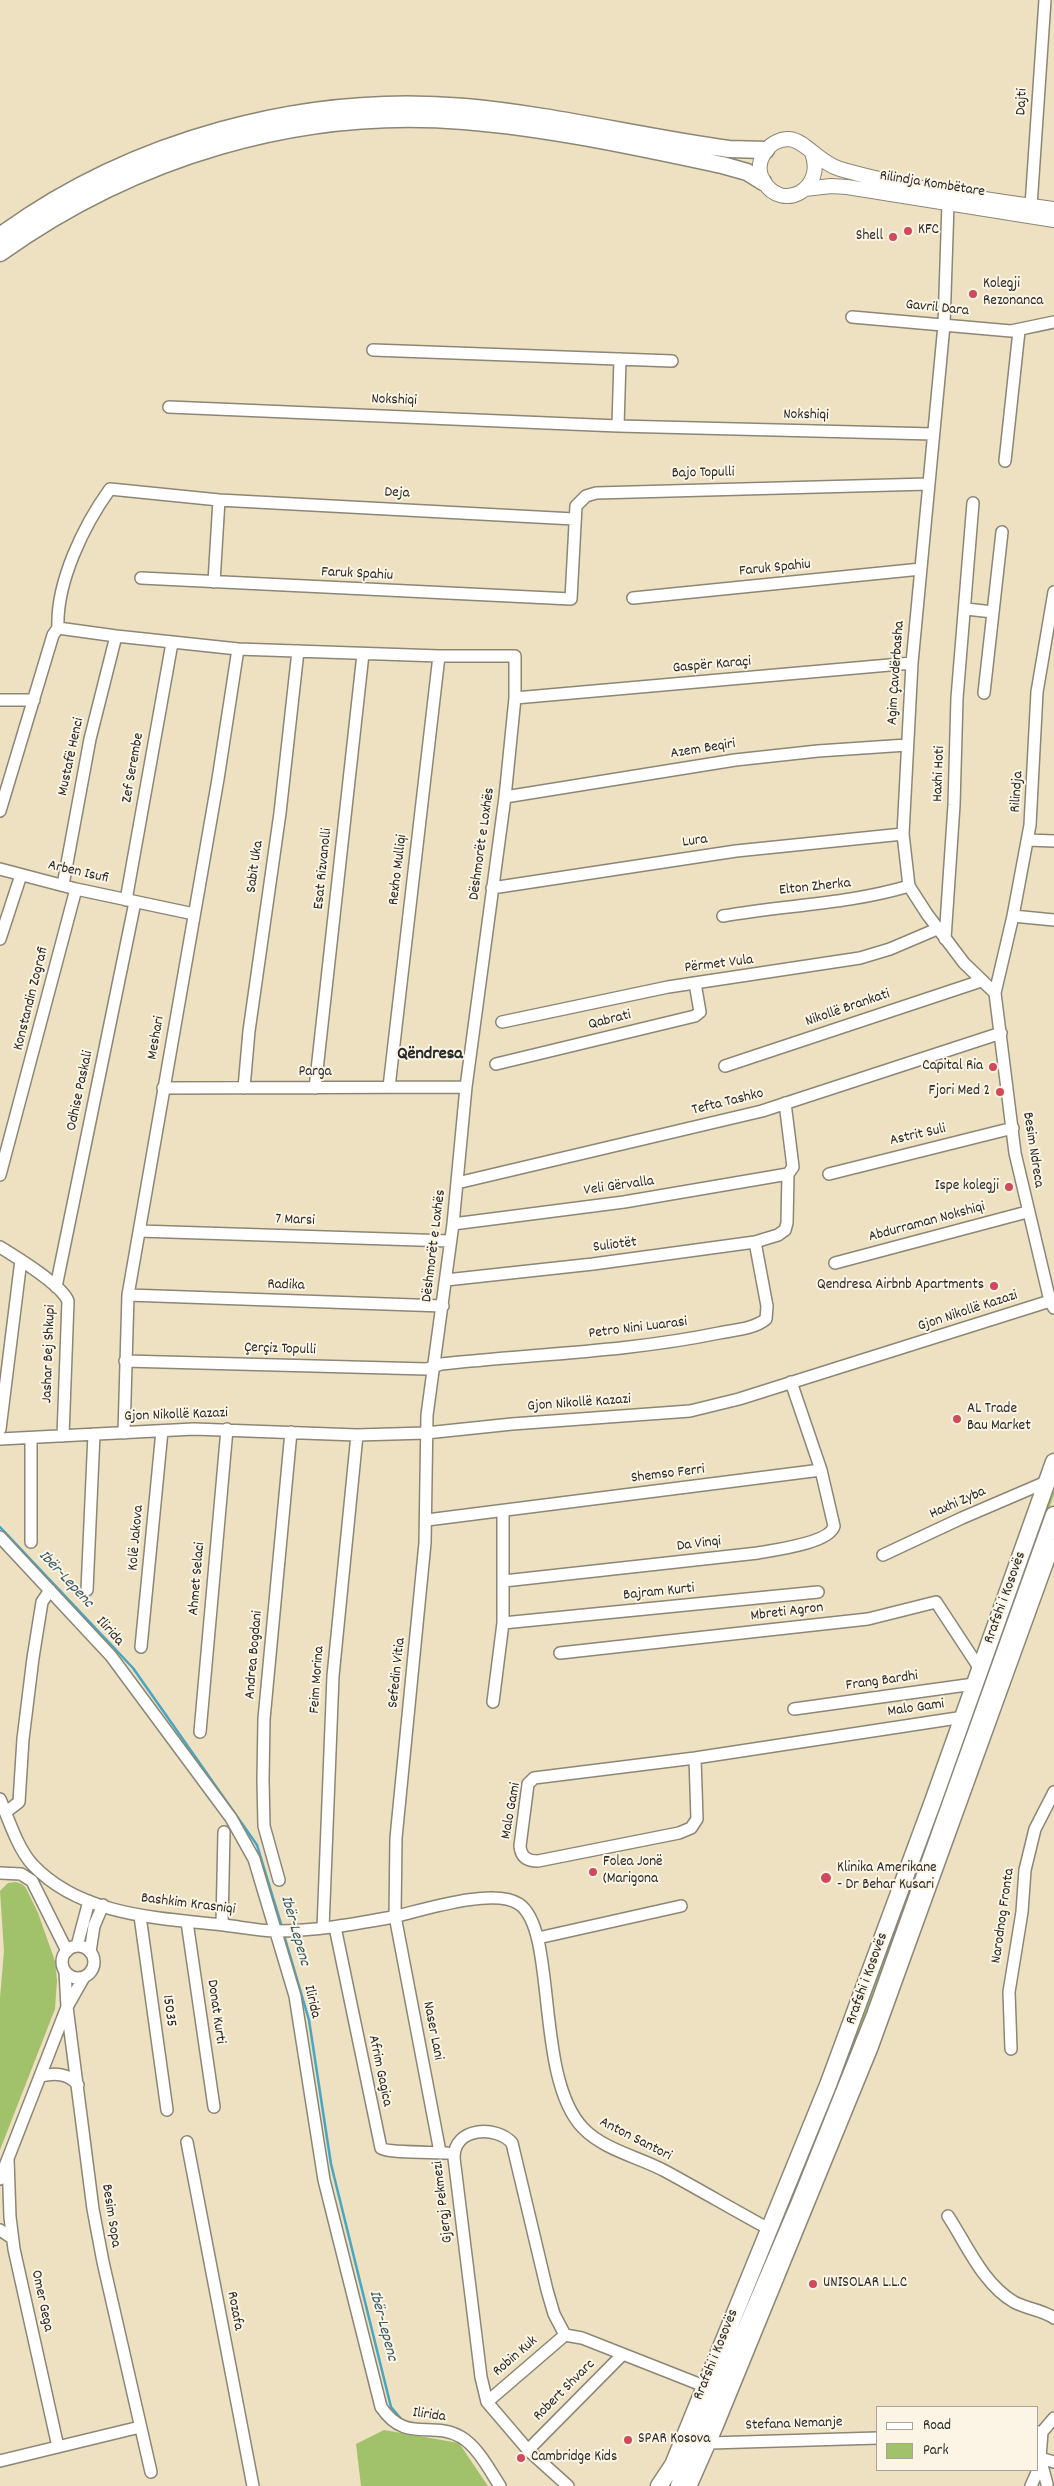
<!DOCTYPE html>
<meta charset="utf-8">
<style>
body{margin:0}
#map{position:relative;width:1054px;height:2486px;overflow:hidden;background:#ede1c1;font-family:Dekko,sans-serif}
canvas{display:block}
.legend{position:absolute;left:876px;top:2406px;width:162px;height:65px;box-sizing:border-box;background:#fcf5e5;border:1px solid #a8a49b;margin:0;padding:6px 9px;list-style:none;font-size:15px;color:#2b2b2b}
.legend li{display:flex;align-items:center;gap:10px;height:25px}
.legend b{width:25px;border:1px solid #a8a49b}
</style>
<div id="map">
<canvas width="1054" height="2486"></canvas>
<ul class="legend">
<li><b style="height:6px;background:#fff"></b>Road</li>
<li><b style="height:14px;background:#a1c16a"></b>Park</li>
</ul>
</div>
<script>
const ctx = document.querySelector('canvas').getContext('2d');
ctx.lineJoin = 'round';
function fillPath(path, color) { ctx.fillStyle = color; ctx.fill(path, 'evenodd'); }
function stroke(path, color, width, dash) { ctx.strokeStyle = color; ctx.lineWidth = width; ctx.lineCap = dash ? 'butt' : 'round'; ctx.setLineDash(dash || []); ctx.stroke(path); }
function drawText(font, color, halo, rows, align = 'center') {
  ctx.font = font + ' Dekko,sans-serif'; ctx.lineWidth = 4; ctx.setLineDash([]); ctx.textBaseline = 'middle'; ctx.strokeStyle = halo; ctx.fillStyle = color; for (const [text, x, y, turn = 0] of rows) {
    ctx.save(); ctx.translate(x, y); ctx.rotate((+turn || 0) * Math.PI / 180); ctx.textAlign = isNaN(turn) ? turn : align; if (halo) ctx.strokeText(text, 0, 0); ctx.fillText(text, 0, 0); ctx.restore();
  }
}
const green = new Path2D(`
 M 1054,1478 L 1054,1495 L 872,2001 L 827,2116 L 700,2421 L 671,2485 L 666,2486 Z
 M 16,1882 L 22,1884 L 26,1888 L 38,1913 L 55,1961 L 57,1981 L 55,2009 L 0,2150 L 0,1998 L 4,1951 L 0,1891 L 8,1883 Z
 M 384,2430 L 459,2443 L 488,2486 L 361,2486 L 356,2444 Z`);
const stream = new Path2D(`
 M 0,1527 L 133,1668 L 257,1845 L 282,1927
 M 284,1935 L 309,2020 L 331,2164 L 391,2407 L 402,2420`);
const minor = new Path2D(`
 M 948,204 L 944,325 L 912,663 L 903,834 L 909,886 L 927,914 L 964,963 L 995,993
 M 1031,206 L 1045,0
 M 852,317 L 1011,331 L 1054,322
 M 373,350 L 672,361
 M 169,407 L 618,426 L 933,434
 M 618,426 L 620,359
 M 1005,461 L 1019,331
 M 141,578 L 571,599 L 576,506 L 586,496 L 596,493 L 928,484
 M 214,582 L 219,500
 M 1054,592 L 1037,692 L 1030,825 L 1013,916 L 995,993 L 1015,1153 L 1050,1301 L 1054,1308
 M 633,598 L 921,569
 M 966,609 L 993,612
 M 58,628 C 56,582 84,525 110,489 L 219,500 L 574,519
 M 984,693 L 1002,532
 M 515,698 L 912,663
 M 0,700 L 34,700
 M 505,797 L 735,760 L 818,751 L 907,745
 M 0,811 L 53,635 L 58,628 L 116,636 L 238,649 L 439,656 L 515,656 L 515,698 L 505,797 L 466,1087 L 453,1224 L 427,1415 L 425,1543 L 396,1838 L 395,1916 L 440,2152
 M 1028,840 L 1054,841
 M 0,869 L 76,889 L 194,914
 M 63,885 L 90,739 L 116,636
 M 492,888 L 736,851 L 903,834
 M 126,900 L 172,643
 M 723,916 C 786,905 849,904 909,886
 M 1013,916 L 1054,920
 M 0,939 L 21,875
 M 945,939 L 954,805 L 957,698 L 973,503
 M 502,1022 L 668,987 L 860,958 L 890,949 L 937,929
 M 496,1064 L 695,1016 L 700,1012 L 695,983
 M 725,1066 L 981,981
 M 389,1087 L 439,656
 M 163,1088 L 466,1087
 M 244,1088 L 249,1031 L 280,813 L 298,651
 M 315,1088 L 363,654
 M 829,1174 L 1013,1128
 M 0,1175 L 76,889
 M 457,1183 L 762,1111 L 1001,1033
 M 453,1224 L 624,1202 L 788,1174
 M 139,1231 L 450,1241
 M 0,1247 C 16,1257 61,1284 68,1301 L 63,1436
 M 835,1263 L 1027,1212
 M 446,1280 L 593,1264 L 755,1242 L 778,1235 L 785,1230 L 787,1223 L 788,1174 L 793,1167 L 785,1103
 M 56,1287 L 135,902
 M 128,1295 L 443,1306
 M 125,1361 L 427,1369 L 441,1364 C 533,1354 627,1352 719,1333 C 734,1330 754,1329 766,1319 L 767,1306 L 755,1242
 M 0,1429 L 21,1260
 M 124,1433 L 128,1295 L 218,779 L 238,649
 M 31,1438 L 31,1542
 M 0,1439 L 194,1429 L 357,1435 L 426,1433 L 512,1424 L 690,1411 L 739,1399 L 1050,1301
 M 427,1520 L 821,1470
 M 0,1537 L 111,1656 L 231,1818 L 254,1859 L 295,1996 L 324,2180 L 381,2407 C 406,2444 431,2420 461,2437 C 478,2447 490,2471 500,2486
 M 883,1555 L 962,1518 L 1046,1482
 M 504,1581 L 758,1553 C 774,1550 830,1543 834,1526 L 821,1470 L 791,1382
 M 87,1590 L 94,1434
 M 503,1623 L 818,1592
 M 141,1647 L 162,1431
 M 560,1653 L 868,1619 L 936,1602 L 980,1669
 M 493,1702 L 503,1623 L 503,1512
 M 794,1709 L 974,1684
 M 200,1732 L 227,1429
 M 695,1758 L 697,1819 L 691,1828 L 679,1833 L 538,1861 C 527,1861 521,1857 520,1846 L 528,1784 L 534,1778 L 695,1758 L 964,1717
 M 0,1799 C 9,1820 17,1847 32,1864 C 80,1916 159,1918 224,1925 C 241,1927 259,1931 276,1931 C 315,1931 355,1924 393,1917 C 423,1910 494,1887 519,1904 C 558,1930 534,2077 583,2128 C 604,2150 639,2157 665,2171 C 700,2190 734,2210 769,2229
 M 6,1812 L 19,1802 L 23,1739 L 33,1658 L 42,1602 L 50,1590
 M 0,1873 L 21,1874 L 32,1881 L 67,1951
 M 279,1880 L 264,1826 L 263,1780 L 264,1719 L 291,1432
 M 140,1916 L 167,2110
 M 187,1922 L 214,2107
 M 222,1925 L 224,1832
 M 335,1927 L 381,2148 C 387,2153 434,2152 447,2153
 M 323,1928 L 333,1676 L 357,1435
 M 538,1938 L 681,1906
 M 77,1946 L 89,1901
 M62 1962a16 16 0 1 1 32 0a16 16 0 1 1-32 0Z
 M 90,1952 L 94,1926 L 103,1905
 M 65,1971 L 67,2007 L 93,2209 L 103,2262 L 151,2472
 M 1011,2049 L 1009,1992 L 1022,1912 L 1025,1870 L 1035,1829 L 1054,1792
 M 40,2076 C 55,2073 68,2073 78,2085
 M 187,2142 L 253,2486
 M 8,2159 L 10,2217 L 14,2249 L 58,2447
 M 0,2179 L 67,2007 L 84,1977
 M 948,2216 C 967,2245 983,2284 1014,2302 C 1027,2309 1043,2310 1054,2318
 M 0,2230 L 12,2238
 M 487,2402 L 565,2335
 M 1038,2432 L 1042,2432 L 1054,2418
 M 1042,2432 L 1040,2458 L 1054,2462
 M 710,2443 L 878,2438
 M 528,2450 L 623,2354
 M 1040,2458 L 1047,2484
 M 0,2461 L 140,2427
 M 568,2486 L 528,2450 L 487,2402 L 481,2377 L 454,2158 C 454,2127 496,2125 512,2143 L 547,2290 L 554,2314 L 565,2335 L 582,2338 L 704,2386
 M 691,2486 L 717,2427 L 872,2048 L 1054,1545
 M 1031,2486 L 1038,2470`);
const major = new Path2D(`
 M 812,153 C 826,188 783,213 764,182 C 752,164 767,139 789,139 C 805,140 819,163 840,169 C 906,188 986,200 1054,209
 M 805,189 L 831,186 L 847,187 L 1054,220`);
const highway = new Path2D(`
 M 0,236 C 131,140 304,93 465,107 C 554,115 641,137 729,149 L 766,150
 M 0,253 C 134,157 299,107 464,121 C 551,128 637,147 722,165 L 747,172 L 763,182
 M 659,2486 L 673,2465 L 828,2085 L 932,1804 L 1054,1462
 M 679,2486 L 800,2202 L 875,2015 L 1054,1515`);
const markers = [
 [908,231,5,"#d1495b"],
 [893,237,5,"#d1495b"],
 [973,294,5,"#d1495b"],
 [993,1067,5,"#d1495b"],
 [1000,1092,5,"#d1495b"],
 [1009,1187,5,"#d1495b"],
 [994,1286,5,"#d1495b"],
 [957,1419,5,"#d1495b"],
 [593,1872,5,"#d1495b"],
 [826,1878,6,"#d1495b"],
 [813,2284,5,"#d1495b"],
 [628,2440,5,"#d1495b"],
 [521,2458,5,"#d1495b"]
];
const streetNames = [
 ["Dajti",1023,102,-87],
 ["Rilindja Kombëtare",932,185,9],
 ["Gavril Dara",937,309,6],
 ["Nokshiqi",394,401,2],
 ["Nokshiqi",806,416,1],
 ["Bajo Topulli",703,474,-1],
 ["Deja",397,494,3],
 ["Faruk Spahiu",775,569,-6],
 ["Faruk Spahiu",357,575,3],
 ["Gaspër Karaçi",712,666,-5],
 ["Agim Çavdërbasha",897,673,-86],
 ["Azem Beqiri",703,750,-9],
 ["Mustafë Henci",72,757,-78],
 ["Zef Serembe",134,768,-80],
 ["Haxhi Hoti",940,774,-88],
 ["Rilindja",1018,792,-86],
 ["Lura",695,842,-8],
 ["Dëshmorët e Loxhës",483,844,-82],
 ["Sabit Uka",256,867,-82],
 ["Esat Rizvanolli",324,869,-84],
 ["Rexho Mulliqi",399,870,-83],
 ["Arben Isufi",78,873,13],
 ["Elton Zherka",815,888,-6],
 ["Përmet Vula",719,965,-7],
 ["Konstandin Zografi",32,999,-76],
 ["Nikollë Brankati",848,1009,-19],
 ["Qabrati",610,1021,-14],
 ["Meshari",157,1038,-80],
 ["Parga",315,1073],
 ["Odhise Paskali",81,1091,-78],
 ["Tefta Tashko",728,1103,-14],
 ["Astrit Suli",918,1136,-13],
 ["Besim Ndreca",1032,1150,81],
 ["Veli Gërvalla",619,1187,-8],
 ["7 Marsi",295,1221,2],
 ["Abdurraman Nokshiqi",927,1223,-15],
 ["Dëshmorët e Loxhës",435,1246,-83],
 ["Suliotët",615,1246,-7],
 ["Radika",286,1286,2],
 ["Gjon Nikollë Kazazi",968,1312,-18],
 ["Petro Nini Luarasi",638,1329,-7],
 ["Çerçiz Topulli",280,1350,2],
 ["Jashar Bej Shkupi",50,1354,-88],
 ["Gjon Nikollë Kazazi",579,1404,-4],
 ["Gjon Nikollë Kazazi",176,1416,-2],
 ["Shemso Ferri",668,1475,-7],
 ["Haxhi Zyba",958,1504,-24],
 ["Kolë Jakova",137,1538,-85],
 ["Da Vinqi",699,1545,-7],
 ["Ahmet Selaci",198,1579,-85],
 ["Bajram Kurti",659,1593,-6],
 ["Rrafshi i Kosovës",1006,1598,-70],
 ["Mbreti Agron",787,1613,-7],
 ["Ilirida",109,1632,48],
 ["Andrea Bogdani",255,1655,-85],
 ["Sefedin Vitia",398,1673,-84],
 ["Feim Morina",318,1680,-86],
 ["Frang Bardhi",882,1682,-8],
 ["Malo Gami",916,1709,-8],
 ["Malo Gami",512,1811,-80],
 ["Bashkim Krasniqi",188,1905,7],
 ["Narodnog Fronta",1004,1916,-82],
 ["Rrafshi i Kosovës",868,1979,-70],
 ["Ilirida",311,2002,77],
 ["15035",168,2011,82],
 ["Donat Kurti",215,2012,82],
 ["Naser Lani",432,2031,79],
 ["Afrim Gagica",379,2071,78],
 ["Anton Santori",635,2140,27],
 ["Gjergj Pekmezi",444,2202,-97],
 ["Besim Sopa",110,2216,81],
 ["Omer Gega",41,2301,78],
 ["Rozafa",234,2311,79],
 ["Rrafshi i Kosovës",717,2355,-68],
 ["Robin Kuk",516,2357,-41],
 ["Robert Shvarc",565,2391,-45],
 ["Ilirida",429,2416,8],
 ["Stefana Nemanje",794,2425,-2]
];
const poiNames = [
 ["KFC",918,231],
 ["Shell",883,237,"right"],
 ["Kolegji",983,285],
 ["Rezonanca",983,302],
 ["Capital Ria",983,1067,"right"],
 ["Fjori Med 2",990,1092,"right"],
 ["Ispe kolegji",999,1187,"right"],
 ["Qendresa Airbnb Apartments",984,1286,"right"],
 ["AL Trade",967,1410],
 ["Bau Market",967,1427],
 ["Folea Jonë",603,1863],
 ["(Marigona",603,1880],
 ["Klinika Amerikane",837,1869],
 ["- Dr Behar Kusari",837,1886],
 ["UNISOLAR L.L.C",823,2284],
 ["SPAR Kosova",638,2440],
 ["Cambridge Kids",531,2458]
];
const waterNames = [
 ["Ibër-Lepenc",65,1580,47],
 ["Ibër-Lepenc",294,1931,74],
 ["Ibër-Lepenc",382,2326,75]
];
const quarterNames = [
 ["Qëndresa",430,1056]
];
fillPath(green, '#a1c16a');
stroke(stream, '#46a6c5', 2.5);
stroke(minor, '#8c8676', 14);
stroke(major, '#8c8676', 16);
stroke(highway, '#8c8676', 19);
stroke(minor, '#fff', 11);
stroke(major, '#fff', 14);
stroke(highway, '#fff', 16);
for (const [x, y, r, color] of markers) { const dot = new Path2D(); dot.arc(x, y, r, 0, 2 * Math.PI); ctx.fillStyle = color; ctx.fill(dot); stroke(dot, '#fcf5e5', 2); }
drawText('15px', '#2b2b2b', '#fcf5e5', streetNames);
drawText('15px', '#2b2b2b', '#fcf5e5', poiNames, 'left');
drawText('italic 16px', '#365c69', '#fcf5e5', waterNames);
drawText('bold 18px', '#2b2b2b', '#fcf5e5', quarterNames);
</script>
